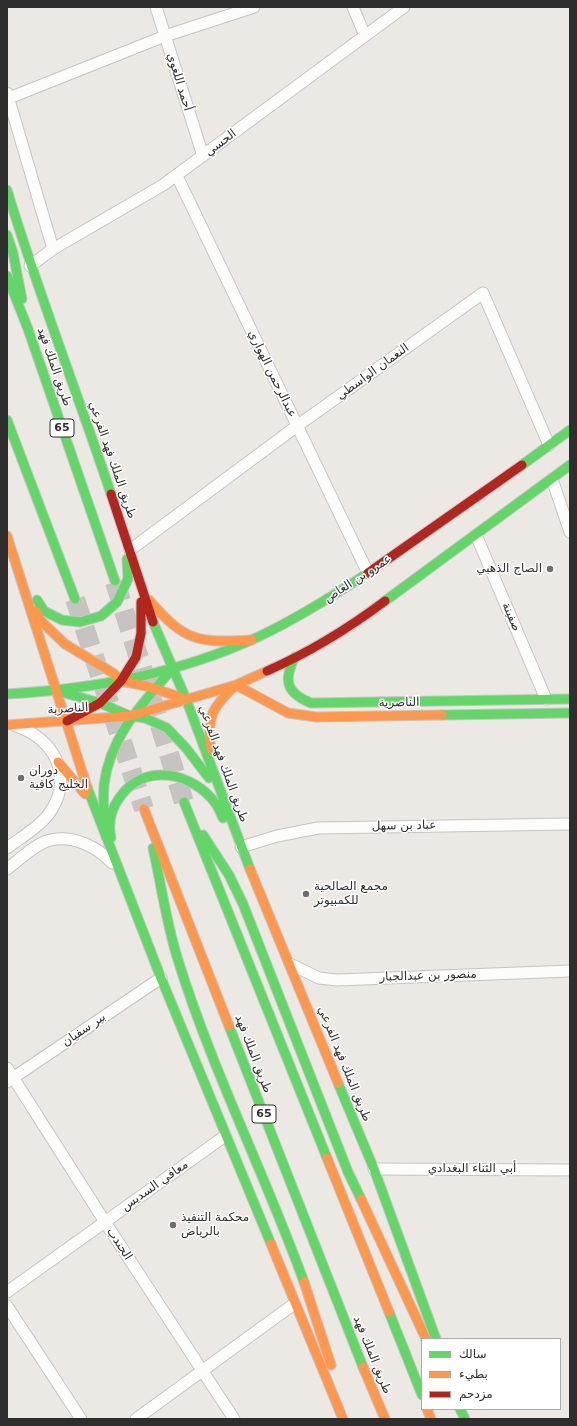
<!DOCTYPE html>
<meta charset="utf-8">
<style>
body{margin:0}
#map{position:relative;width:577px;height:1426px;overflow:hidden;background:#ece8e4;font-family:"DejaVu Sans","Noto Naskh Arabic",sans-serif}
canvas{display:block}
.frame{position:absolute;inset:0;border:8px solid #2e2e2e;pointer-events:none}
.legend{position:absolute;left:421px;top:1338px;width:140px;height:72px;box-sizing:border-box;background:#fff;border:1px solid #ababab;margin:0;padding:5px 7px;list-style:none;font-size:12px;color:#2e2e2e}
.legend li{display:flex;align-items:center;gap:8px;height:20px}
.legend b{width:20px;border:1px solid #ababab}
</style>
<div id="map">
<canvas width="577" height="1426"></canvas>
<div class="frame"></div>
<ul class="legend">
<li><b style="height:5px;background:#63d668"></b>سالك</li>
<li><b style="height:5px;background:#ff974d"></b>بطيء</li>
<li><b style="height:5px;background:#b3261e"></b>مزدحم</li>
</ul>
</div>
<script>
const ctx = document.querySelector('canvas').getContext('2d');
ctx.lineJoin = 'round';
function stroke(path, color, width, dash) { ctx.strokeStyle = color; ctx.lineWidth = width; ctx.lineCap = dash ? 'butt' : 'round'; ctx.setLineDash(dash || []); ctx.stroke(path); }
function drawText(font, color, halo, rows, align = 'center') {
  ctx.font = font + ' "DejaVu Sans","Noto Naskh Arabic",sans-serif'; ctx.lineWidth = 3; ctx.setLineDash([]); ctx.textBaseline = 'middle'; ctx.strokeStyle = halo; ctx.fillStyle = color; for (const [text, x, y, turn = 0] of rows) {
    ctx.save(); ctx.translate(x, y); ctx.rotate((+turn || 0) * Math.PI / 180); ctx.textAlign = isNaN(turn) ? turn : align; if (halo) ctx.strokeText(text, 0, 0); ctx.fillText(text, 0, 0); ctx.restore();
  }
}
const highwayTunnel = new Path2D(`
 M 115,582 L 184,802
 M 75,599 L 144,809`);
const street = new Path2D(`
 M 156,7 L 203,156
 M 353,7 L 365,36
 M 7,93 L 53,249
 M 9,98 L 165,36 L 254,7
 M 177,176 L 368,573
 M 30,266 L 53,249 L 163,185 L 404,7
 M 552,479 L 570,532
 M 476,535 L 546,699
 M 130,550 L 297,426 L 483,293 L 549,445
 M 241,847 L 277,836 L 318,828 L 570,824
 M 7,848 C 20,838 38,828 48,815 C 75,779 56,739 16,726
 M 7,869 C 18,861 37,842 51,840 C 73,835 98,847 112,863
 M 290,964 L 319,978 L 337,980 L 570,971
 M 7,1068 L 105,1222 L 234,1419
 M 7,1082 L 161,978
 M 374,1169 L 570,1170
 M 7,1292 L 225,1136
 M 7,1306 L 81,1419
 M 136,1419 L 294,1304`);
const fast = new Path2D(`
 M 7,190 C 38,292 77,392 111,494
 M 7,235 L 13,253 L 22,299
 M 7,276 L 28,329 L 115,581
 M 7,420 L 75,599
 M 522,465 L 570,430
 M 37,600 L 44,611 L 62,620 L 80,622 L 101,616 L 117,602 L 128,579 L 127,559
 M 385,601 L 570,465
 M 153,622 L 186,699 L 250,869
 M 295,657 C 283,680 286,693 311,703 L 570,699
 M 58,691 L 100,703 L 130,716 L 145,718 L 167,728 L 186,748 L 209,778
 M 7,694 C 94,689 178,674 258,637 C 296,619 333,596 368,573
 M 442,715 L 570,713
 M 87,787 L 161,978 L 271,1244
 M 184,802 L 327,1158
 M 104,822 C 104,810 103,797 104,785 C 110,736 142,704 173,668
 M 203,835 L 229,875 L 243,904 L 348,1172 L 361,1199
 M 111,838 C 108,824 111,809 120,797 C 144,762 193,772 216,804 C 219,809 221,814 223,818
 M 153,848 C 161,884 167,926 178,960 C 212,1070 265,1174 304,1282
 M 229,1026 L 363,1367
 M 338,1083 L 374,1169 L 436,1339
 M 389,1312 L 422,1395
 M 460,1409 L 465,1419`);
const slow = new Path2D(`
 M 7,536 L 87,787
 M 149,600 C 185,642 198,643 252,640
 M 36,611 L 41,621 L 65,644 L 113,673 L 121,681 L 146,686 L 186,699
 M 236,685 L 288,713 L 316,717 L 442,715
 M 7,725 L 130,716 L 236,685 L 267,671
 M 211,749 C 206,717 213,706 236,685
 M 58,762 L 85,794
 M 144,809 L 229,1026
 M 250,869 L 338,1083
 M 327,1158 L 389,1312
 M 361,1199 L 426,1339
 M 271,1244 L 343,1419
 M 304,1282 L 331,1365
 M 363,1367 L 385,1419
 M 427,1409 L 431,1419`);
const jam = new Path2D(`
 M 111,494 L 153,622
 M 368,573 L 522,465
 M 267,671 C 308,653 349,628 385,601
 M 67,721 L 100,703 L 121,681 L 136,657 L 141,633 L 141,602`);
const markers = [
 [550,569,4,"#706f6e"],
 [21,778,4,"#706f6e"],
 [306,894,4,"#706f6e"],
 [173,1225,4,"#706f6e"]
];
const shields = [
 [62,428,24],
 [264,1114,24]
];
const shieldNames = [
 ["65",62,428],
 ["65",264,1114]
];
const streetNames = [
 ["أحمد اللغوي",179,82,73],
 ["الحسي",221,143,-37],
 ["طريق الملك فهد",54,367,71],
 ["النعمان الواسطي",373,372,-36],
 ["عبدالرحمن الهواري",272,374,64],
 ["طريق الملك فهد الفرعي",112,460,71],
 ["عمرو بن العاص",358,579,-33],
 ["صفينة",511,617,67],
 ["الناصرية",399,703,-1],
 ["الناصرية",68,709,-4],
 ["طريق الملك فهد الفرعي",223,764,70],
 ["عباد بن سهل",404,826,-1],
 ["منصور بن عبدالجبار",428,976,-2],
 ["بير سفيان",84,1030,-34],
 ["طريق الملك فهد",253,1054,69],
 ["طريق الملك فهد الفرعي",344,1064,68],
 ["أبي الثناء البغدادي",472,1169],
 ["معافي السديس",155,1186,-35],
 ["الجندب",119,1244,57],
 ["طريق الملك فهد",372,1355,68]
];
const poiNames = [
 ["الصاج الذهبي",542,569,"right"],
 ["دوران",29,771],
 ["الخليج كافية",29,785],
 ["مجمع الصالحية",314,887],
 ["للكمبيوتر",314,901],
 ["محكمة التنفيذ",181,1218],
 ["بالرياض",181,1232]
];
stroke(highwayTunnel, '#c6c3c0', 20, [20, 10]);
stroke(street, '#c5c4c5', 13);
stroke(fast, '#c5c4c5', 11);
stroke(slow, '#c5c4c5', 11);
stroke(jam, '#c5c4c5', 11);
stroke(street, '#fcfcfb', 11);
stroke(fast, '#63d668', 9);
stroke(slow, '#ff974d', 9);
stroke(jam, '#b3261e', 9);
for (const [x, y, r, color] of markers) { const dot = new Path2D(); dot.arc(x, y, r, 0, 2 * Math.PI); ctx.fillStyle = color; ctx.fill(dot); stroke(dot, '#fff', 1.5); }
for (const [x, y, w] of shields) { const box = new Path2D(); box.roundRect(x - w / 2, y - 9, w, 18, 3); ctx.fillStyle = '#fff'; ctx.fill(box); stroke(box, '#2e2e2e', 1); }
drawText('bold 11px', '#2e2e2e', null, shieldNames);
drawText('12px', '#2e2e2e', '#fff', streetNames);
drawText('12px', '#2e2e2e', '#fff', poiNames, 'left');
</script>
